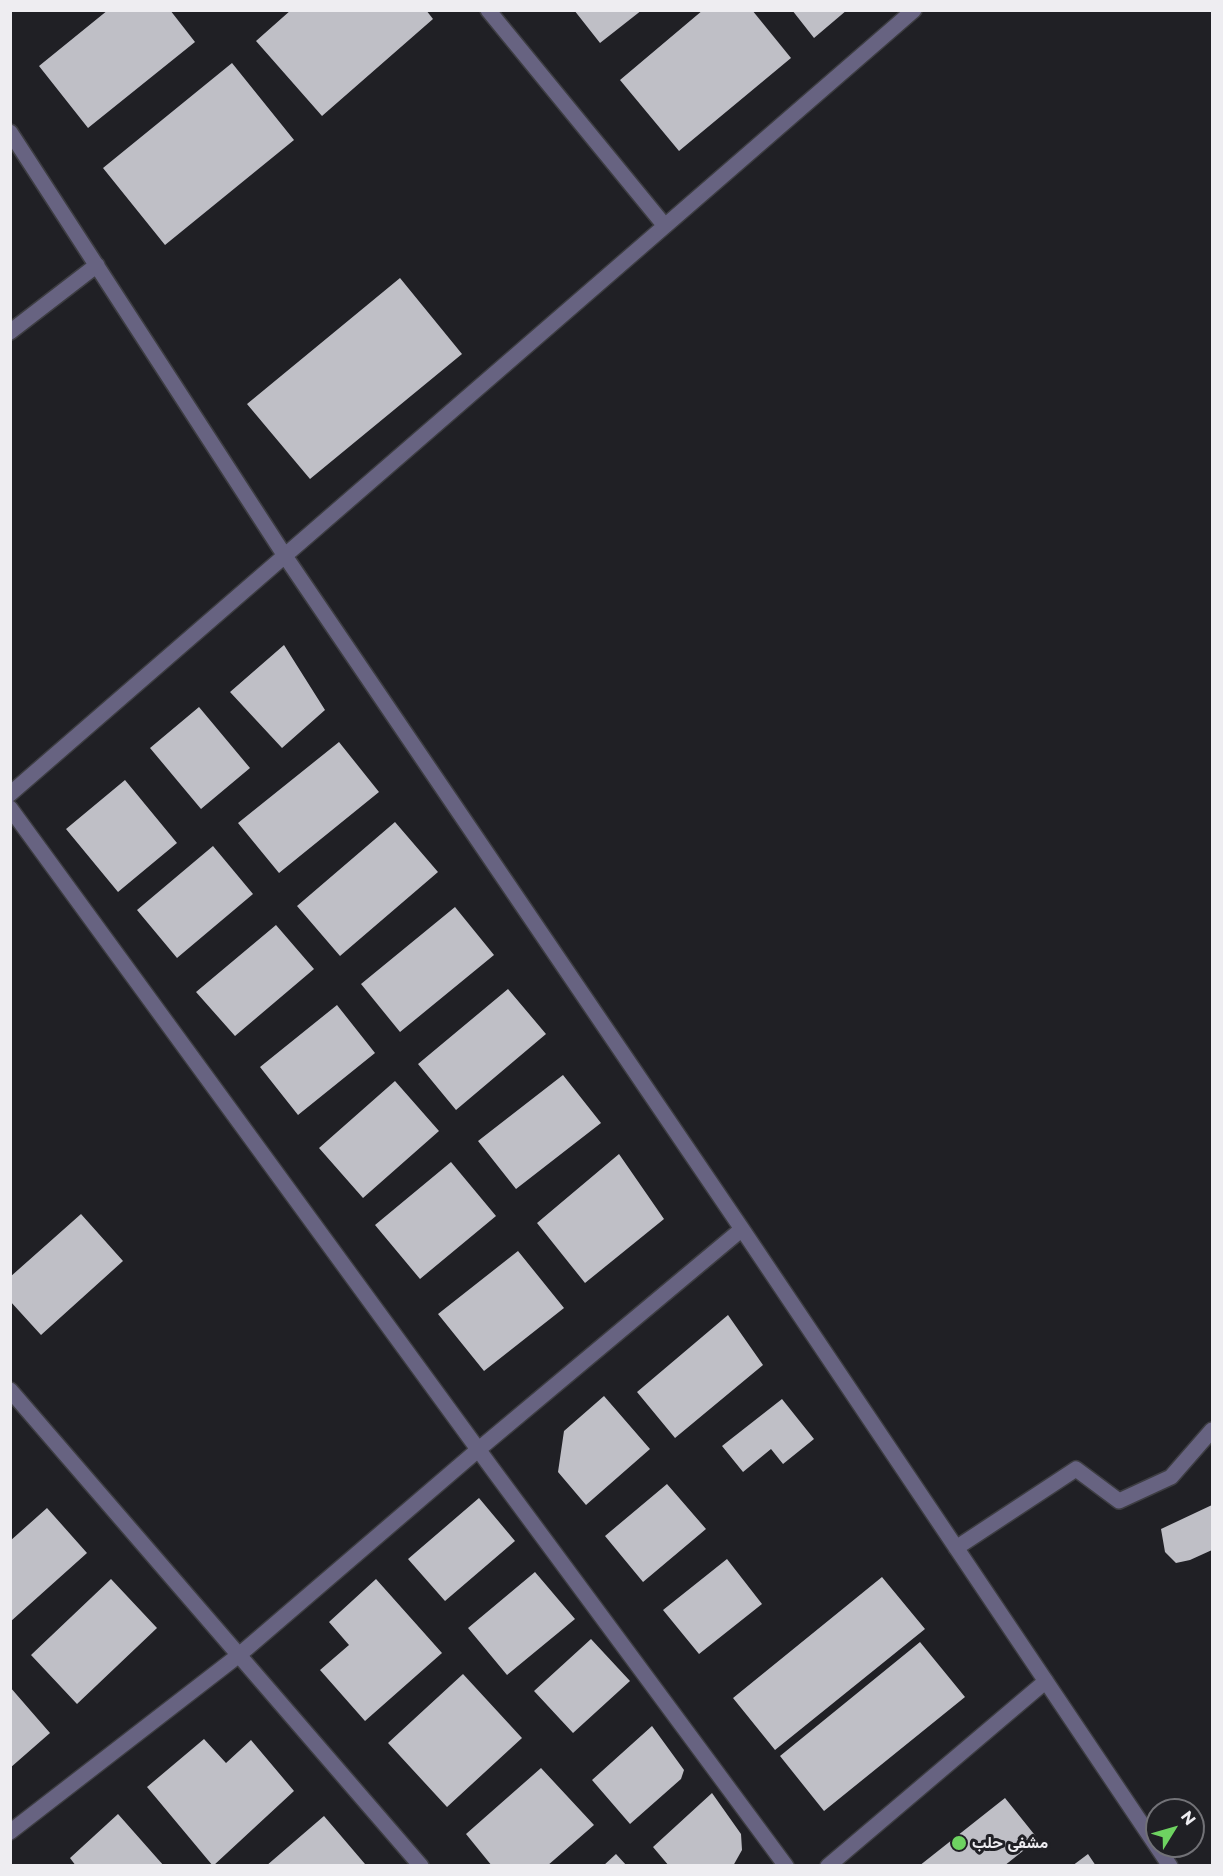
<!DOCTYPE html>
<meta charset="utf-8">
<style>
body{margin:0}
#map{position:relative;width:1223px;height:1876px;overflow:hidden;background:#202025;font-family:Montserrat,sans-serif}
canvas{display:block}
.frame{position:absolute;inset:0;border:12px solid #eeedf1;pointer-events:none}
.north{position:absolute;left:1145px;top:1798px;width:60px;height:60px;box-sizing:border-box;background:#202025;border:2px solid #727277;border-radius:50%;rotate:53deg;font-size:16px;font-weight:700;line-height:24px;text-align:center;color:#eeedf1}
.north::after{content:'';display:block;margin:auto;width:21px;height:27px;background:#6ed361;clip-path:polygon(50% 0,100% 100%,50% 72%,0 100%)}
</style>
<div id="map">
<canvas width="1223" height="1876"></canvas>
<div class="frame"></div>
<div class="north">N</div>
</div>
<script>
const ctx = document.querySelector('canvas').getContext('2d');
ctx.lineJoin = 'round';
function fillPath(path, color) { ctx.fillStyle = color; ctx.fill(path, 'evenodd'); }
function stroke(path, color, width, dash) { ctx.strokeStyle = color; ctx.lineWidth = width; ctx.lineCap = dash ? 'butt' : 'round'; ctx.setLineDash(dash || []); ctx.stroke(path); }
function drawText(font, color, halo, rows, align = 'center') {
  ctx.font = font + ' Montserrat,Vazirmatn,sans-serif'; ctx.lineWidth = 6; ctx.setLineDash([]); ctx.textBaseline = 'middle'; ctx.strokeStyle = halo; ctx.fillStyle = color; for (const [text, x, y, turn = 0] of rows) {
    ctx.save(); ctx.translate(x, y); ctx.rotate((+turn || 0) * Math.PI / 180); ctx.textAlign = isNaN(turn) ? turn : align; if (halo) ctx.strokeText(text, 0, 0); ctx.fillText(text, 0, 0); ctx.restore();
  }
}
const building = new Path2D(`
 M 108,10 L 170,10 L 195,42 L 88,128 L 39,66 Z
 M 291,10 L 426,10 L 433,19 L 322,116 L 256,41 Z
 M 574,10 L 642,10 L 600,43 Z
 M 703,10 L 752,10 L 791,58 L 679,151 L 620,80 Z
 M 792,10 L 847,10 L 814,38 Z
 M 232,63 L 294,140 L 165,245 L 103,168 Z
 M 400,278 L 462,354 L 310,479 L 247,404 Z
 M 284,645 L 325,710 L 282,748 L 230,692 Z
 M 199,707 L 250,768 L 201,809 L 150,748 Z
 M 339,742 L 379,792 L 279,873 L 238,823 Z
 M 125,780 L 177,843 L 118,892 L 66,829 Z
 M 395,822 L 438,872 L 340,956 L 297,906 Z
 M 213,846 L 253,894 L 177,958 L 137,910 Z
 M 455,907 L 494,955 L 400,1032 L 361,984 Z
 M 276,925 L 314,969 L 235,1036 L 196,992 Z
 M 508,989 L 546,1034 L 456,1110 L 418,1064 Z
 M 337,1005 L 375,1053 L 298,1115 L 260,1067 Z
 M 563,1075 L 601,1123 L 516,1189 L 478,1141 Z
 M 395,1081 L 439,1131 L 363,1198 L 319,1148 Z
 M 619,1154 L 664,1219 L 585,1283 L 537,1223 Z
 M 451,1162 L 496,1216 L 420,1279 L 375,1225 Z
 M 81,1214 L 123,1261 L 41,1335 L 10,1301 L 10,1277 Z
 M 518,1251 L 564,1308 L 484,1371 L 438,1314 Z
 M 728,1315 L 763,1365 L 675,1438 L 637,1392 Z
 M 604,1396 L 650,1449 L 586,1505 L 558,1472 L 564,1431 Z
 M 782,1399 L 814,1439 L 783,1464 L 771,1449 L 743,1472 L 722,1446 Z
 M 667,1484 L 706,1529 L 643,1582 L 605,1536 Z
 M 479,1498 L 515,1541 L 445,1601 L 408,1559 Z
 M 1212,1505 L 1212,1550 L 1190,1560 L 1176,1563 L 1165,1552 L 1161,1529 Z
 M 47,1508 L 87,1553 L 10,1622 L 10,1541 Z
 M 727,1559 L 762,1604 L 699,1654 L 663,1610 Z
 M 535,1572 L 575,1619 L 507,1675 L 468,1628 Z
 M 882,1577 L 925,1629 L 775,1750 L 733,1698 Z
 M 111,1579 L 157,1628 L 77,1704 L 31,1655 Z
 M 376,1579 L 442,1653 L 365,1721 L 320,1670 L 349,1645 L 329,1622 Z
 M 591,1639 L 630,1681 L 573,1733 L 534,1691 Z
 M 920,1642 L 965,1697 L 824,1811 L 780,1756 Z
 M 463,1674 L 522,1738 L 447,1807 L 388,1743 Z
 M 10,1687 L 50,1733 L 10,1768 Z
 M 652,1726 L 684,1770 L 681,1779 L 630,1824 L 592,1780 Z
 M 204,1739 L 226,1763 L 251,1740 L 294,1791 L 213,1866 L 147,1787 Z
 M 541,1768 L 594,1825 L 547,1866 L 492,1866 L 466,1834 Z
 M 712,1793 L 741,1834 L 742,1850 L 733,1866 L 669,1866 L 653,1847 Z
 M 1005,1798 L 1038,1839 L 1004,1866 L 919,1866 Z
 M 118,1814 L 164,1866 L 76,1866 L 70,1858 Z
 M 324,1816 L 365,1864 L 364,1866 L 266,1866 Z
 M 616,1854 L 627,1866 L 603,1866 Z
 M 1088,1854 L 1096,1866 L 1072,1866 Z`);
const minor = new Path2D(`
 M 488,10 L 665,226
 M 10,132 L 285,556 L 742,1229 L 1170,1866
 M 10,332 L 97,265
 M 10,794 L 914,10
 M 10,808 L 491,1467 L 786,1866
 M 10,1390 L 421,1866
 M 956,1548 L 1076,1469 L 1119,1501 L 1171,1477 L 1212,1430
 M 10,1832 L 239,1655 L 479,1449 L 742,1229
 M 828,1866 L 1046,1681`);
const markers = [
 [959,1843,8,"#6ed361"]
];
const poiNames = [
 ["مشفى حلب",972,1843]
];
fillPath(building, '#bfbfc6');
stroke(minor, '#3d3d42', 18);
stroke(minor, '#676381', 15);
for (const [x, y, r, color] of markers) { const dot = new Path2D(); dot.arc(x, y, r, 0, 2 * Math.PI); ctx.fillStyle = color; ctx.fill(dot); stroke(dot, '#202025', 2); }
drawText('bold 16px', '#eeedf1', '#202025', poiNames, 'left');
</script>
